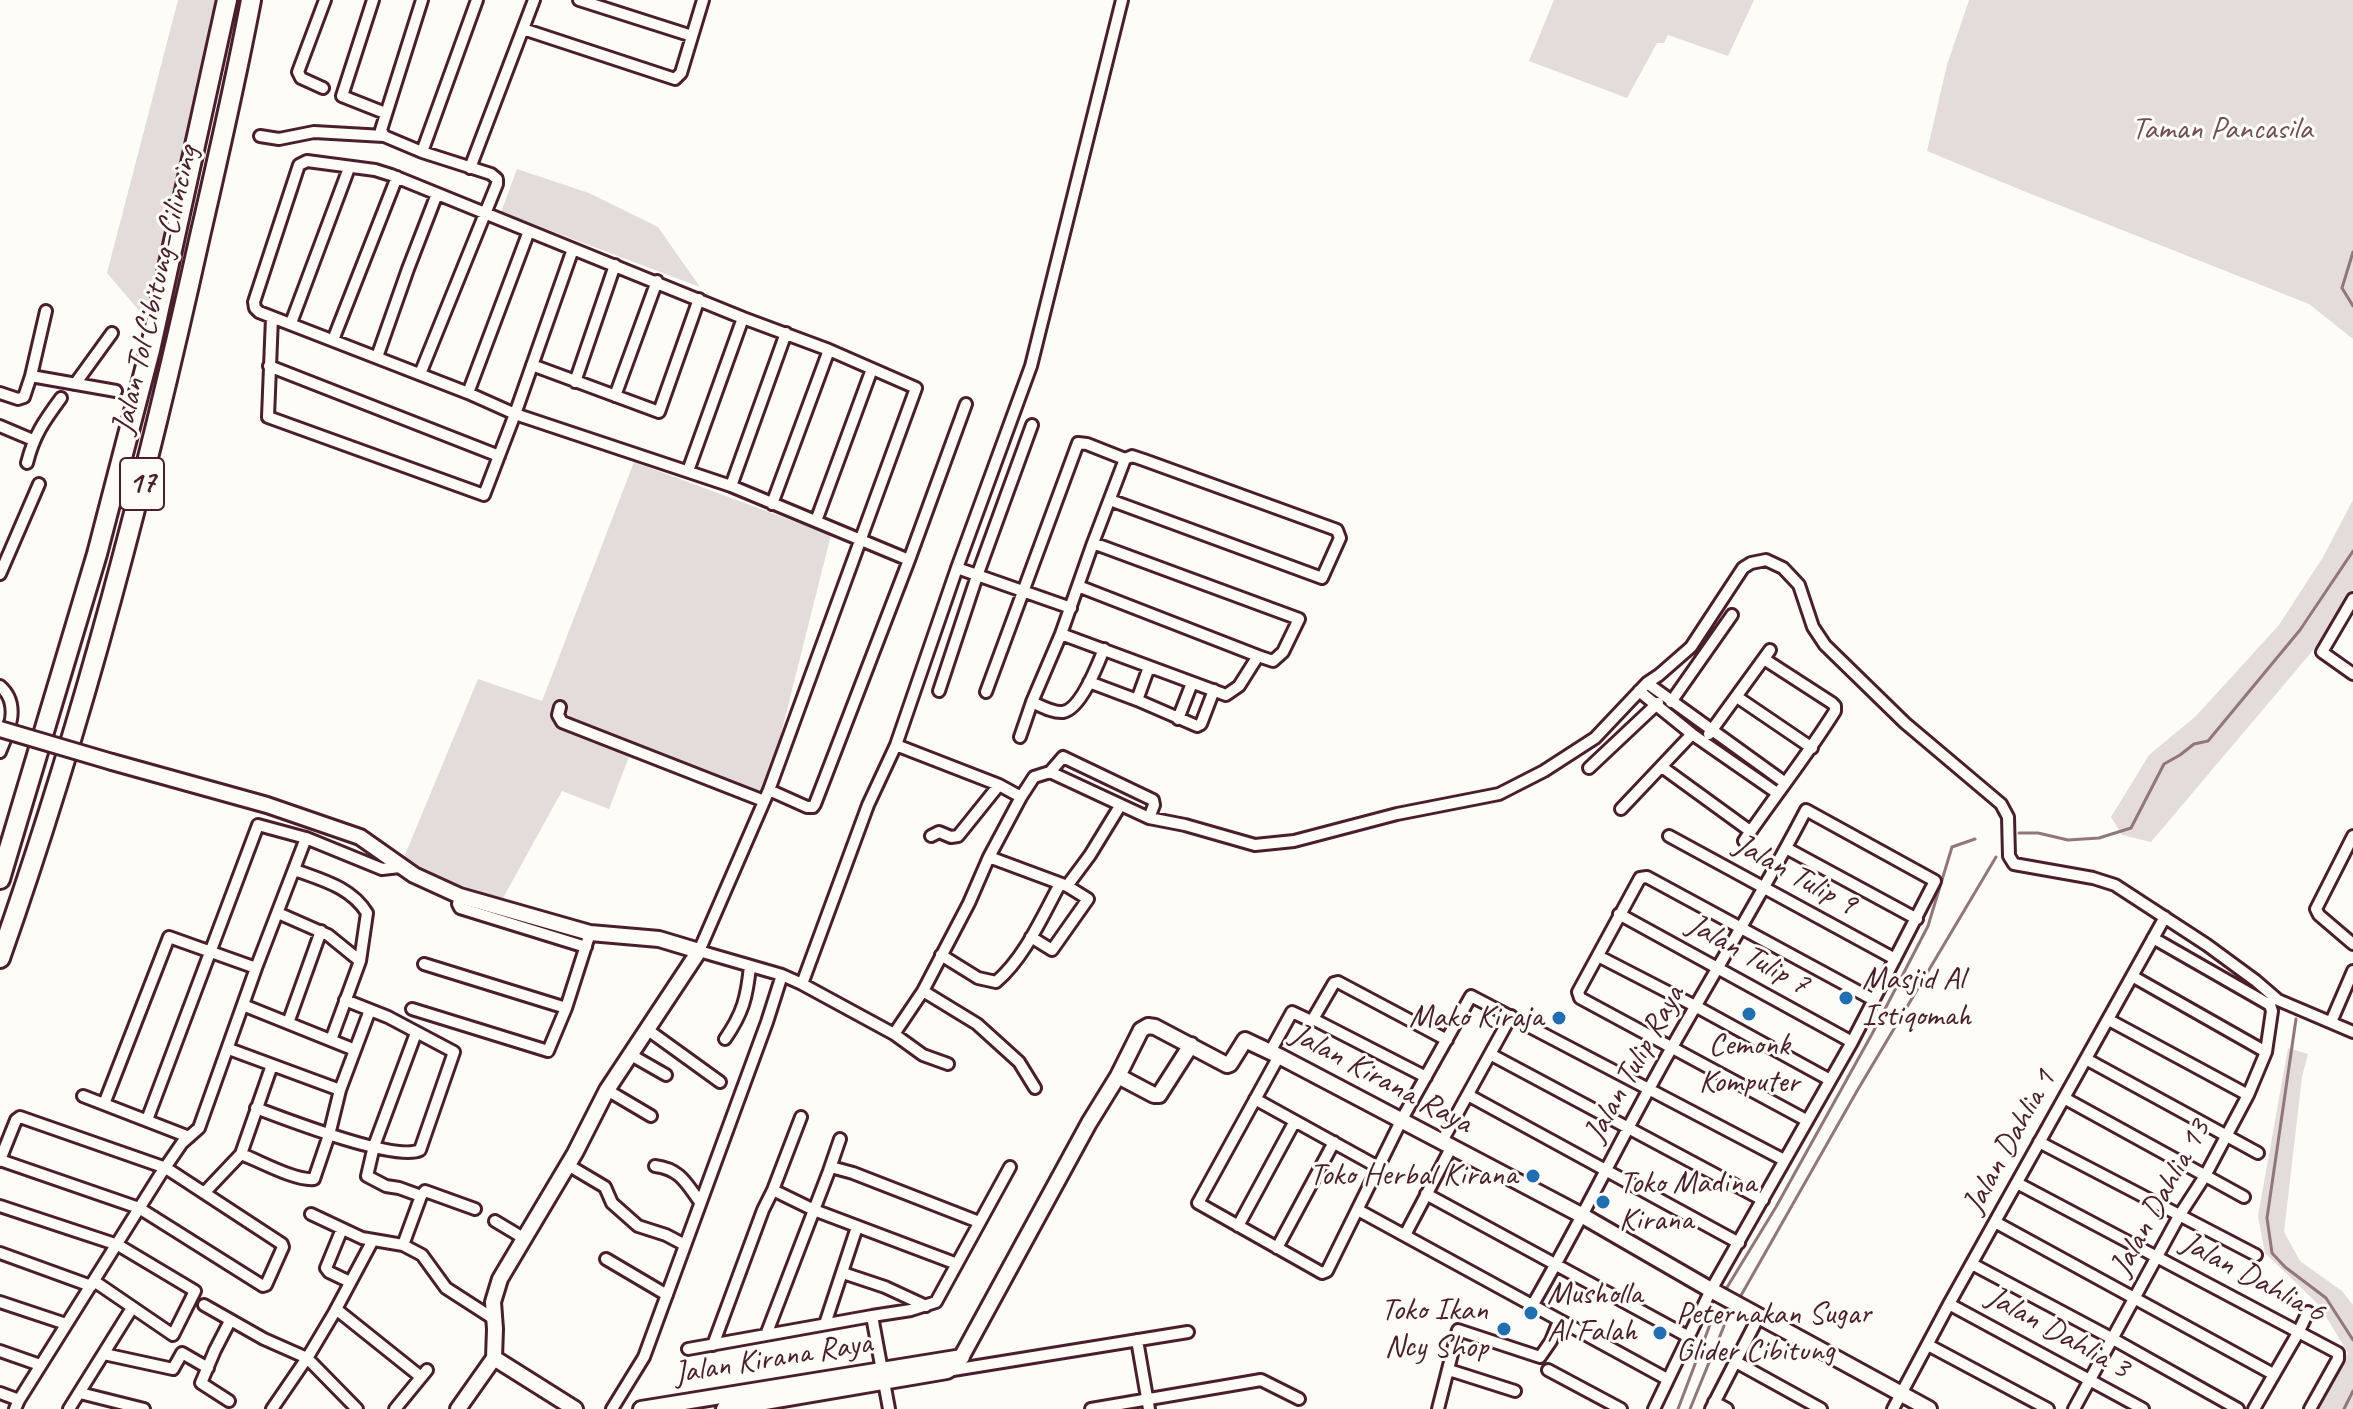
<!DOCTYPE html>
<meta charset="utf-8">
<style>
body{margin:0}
canvas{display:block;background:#fdfcf7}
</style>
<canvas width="2353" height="1409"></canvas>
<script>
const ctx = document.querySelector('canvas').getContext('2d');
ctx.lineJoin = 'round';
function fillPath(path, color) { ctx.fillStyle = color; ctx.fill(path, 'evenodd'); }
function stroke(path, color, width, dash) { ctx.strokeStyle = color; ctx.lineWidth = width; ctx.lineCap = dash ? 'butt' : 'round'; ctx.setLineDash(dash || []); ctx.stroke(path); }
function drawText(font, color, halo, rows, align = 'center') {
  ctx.font = font + ' Caveat,sans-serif'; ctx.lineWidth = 6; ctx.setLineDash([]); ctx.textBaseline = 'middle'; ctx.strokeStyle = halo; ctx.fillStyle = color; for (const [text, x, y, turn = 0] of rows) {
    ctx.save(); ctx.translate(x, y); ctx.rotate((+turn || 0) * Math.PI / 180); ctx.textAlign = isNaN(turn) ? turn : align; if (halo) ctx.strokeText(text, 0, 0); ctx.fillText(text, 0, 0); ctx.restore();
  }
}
const green = new Path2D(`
 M 178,0 L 225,0 L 154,328 L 107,273 Z
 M 1554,0 L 1754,0 L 1728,56 L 1668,35 L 1664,43 L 1657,43 L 1627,98 L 1529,61 Z
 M 1969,0 L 2353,0 L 2353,339 L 2309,304 L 2021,190 L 1927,151 L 1947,65 Z
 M 517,169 L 589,193 L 658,227 L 700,287 L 501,212 Z
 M 634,462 L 831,535 L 764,801 L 632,749 L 609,809 L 562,791 L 498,907 L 400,867 L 478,679 L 542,701 Z
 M 2353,500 L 2353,589 L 2343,605 L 2320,642 L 2151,842 L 2122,835 L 2111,817 L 2149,755 L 2196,716 L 2279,625 L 2323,557 Z
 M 2288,1048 L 2308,1054 L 2302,1077 L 2284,1232 L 2300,1261 L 2342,1291 L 2353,1305 L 2353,1409 L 2319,1409 L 2348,1353 L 2319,1305 L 2265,1253 L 2258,1216 Z`);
const stream = new Path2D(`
 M 2353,252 L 2342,288 L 2353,306
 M 2019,833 L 2038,833 L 2068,840 L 2099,838 L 2131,828 L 2164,764 L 2180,755 L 2194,744 L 2208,741 L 2300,630 L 2353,551
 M 2296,1019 L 2267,1218 L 2272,1253 L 2285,1267 L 2326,1298 L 2353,1340
 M 1726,1289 L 1776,1207 L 1872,1034 L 1928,926 L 1952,847 L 1975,839
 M 1739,1299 L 1857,1091 L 1996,857
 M 1678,1409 L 1714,1314
 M 1690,1409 L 1724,1326
 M 2344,1409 L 2353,1391`);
const street = new Path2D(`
 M 373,0 L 342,96 L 385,113
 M 422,0 L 381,130 L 384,136 L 422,152
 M 579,0 L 692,36
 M 523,29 L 675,79 L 681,73 L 703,0
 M 323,88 L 301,78 L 298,72 L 325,0
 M 260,136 L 279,139 L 314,132 L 384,136
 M 470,168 L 534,0
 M 272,317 L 268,417 L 484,495 L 515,414 L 573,249
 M 291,323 L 349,168
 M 333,340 L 397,177
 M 377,357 L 408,269 L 437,194
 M 532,365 L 659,412 L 699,299
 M 269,366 L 499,456
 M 420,374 L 497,184 L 497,179 L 491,174 L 422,152 L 477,0
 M 31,376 L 46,311
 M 575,382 L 615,265
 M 75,384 L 112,333
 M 0,393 L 18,399 L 24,397 L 31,376 L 116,391
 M 468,393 L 529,231
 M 615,396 L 657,281
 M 0,426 L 33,440
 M 27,463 C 34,435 44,421 61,398
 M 688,471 L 743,318
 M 731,486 L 786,333
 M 772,504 L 829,350
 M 816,521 L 872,369
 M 909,560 L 731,486 L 515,414 L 468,393 L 259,312 L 255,308 L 254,302 L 299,165 L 307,161 L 375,170 L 391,175 L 743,318 L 829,350 L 916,388 L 769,790 L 699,951 L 782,975 L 802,984 L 894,1034 L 923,991 L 969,903 L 989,857 L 1021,797 L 1034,777 L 1050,772 L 1149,818 L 1185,825 L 1255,845 L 1294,841 L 1397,814 L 1499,794 L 1544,771 L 1595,738 L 1647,683 L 1659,675 L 1691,647 L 1743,568 L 1751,563 L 1766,560 L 1783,568 L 1799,585 L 1813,627 L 1825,645 L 1905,723 L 2001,804 L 2008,817 L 2009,856 L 2014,864 L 2093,878 L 2115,885 L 2207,945 L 2256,981 L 2278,1000 L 2353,1032
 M 957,568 L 1071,608
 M 0,574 L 39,484
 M 1078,586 L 1258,656
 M 2353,599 L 2322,652 L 2353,674
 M 1061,634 L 1226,695 L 1239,686 L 1258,656 L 1273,661 L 1283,652 L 1299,619 L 1093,543
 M 1104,649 C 1098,664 1081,709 1063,712 C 1053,713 1041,706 1032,702 L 1061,634 L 1093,543 L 1125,459
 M 1089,682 L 1137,700 L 1197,726 L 1201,724 L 1214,690
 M 1647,683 L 1784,782
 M 0,686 C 21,704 9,731 0,752
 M 939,691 L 977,576 L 1032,425
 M 1639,691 L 1692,734 L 1777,793
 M 986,692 L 1078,443 L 1087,444 L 1125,459 L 1132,456 L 1144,460 L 1337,530 L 1340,538 L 1322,578 L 1110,500
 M 1737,697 L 1812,748
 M 1137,700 L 1149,667
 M 1671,702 L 1732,615
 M 560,707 L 558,715 L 562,722 L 764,801
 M 1178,719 L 1192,683
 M 1709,734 L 1770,650
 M 1020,737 L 1032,702
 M 896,745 L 999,785 L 1021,797
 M 1662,767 L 1750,831
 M 1589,768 L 1658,703
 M 1050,772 L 1063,757 L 1153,800 L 1154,805 L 1149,818
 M 769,790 L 807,807 L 813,807 L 815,804 L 909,560 L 966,404
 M 1621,809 L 1692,734
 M 931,836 L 939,832 L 951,837 L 958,836 L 999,785
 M 1669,836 L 1895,959
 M 2353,836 L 2316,909 L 2319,915 L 2353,944
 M 1744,841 C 1774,797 1807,756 1835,711 L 1835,706 L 1832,703 L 1764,659
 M 1786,848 L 1917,919
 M 989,857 L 1067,886 L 1088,899 L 1052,950 L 1031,937
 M 295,870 C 322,880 351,887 367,913 L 360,961 L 331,1040
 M 1067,886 L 1090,855 L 1120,806
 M 460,896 L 458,904 L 460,908 L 586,947
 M 278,913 L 328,935 L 360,961
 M 1619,914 L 1852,1042
 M 941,955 L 978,978 L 996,982 C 1025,957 1042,917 1060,884
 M 1598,956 L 1697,1007 L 1830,1080
 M 424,964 L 566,1008
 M 2132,976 L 2266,1052
 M 802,984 L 868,805 L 896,745 L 957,568 L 1031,366 L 1122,0
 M 923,991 L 977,1024 L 1019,1062 L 1035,1088
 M 243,1005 L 355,1050
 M 412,1009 L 548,1051 L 566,1008 L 590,933
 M 1313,1019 L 1426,1077
 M 2109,1020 L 2248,1095
 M 2331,1022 L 2353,971
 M 288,1023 L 321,931
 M 648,1030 L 720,1082
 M 416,1033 L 374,1146 L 367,1176 L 386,1186 L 399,1188 L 421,1196
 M 894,1034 L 923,1055 L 948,1064
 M 725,1039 C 743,1013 747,997 750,966
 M 229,1049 L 340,1090
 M 1270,1052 L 1292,1012 L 1309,1020 L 1313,1019 L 1334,983 L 1338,982 L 1447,1040
 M 1490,1054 L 1763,1200
 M 631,1055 L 666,1075
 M 1279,1056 L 1198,1203 L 1322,1273 L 1327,1271 L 1402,1119 L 1471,996 L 1784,1160
 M 2086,1059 L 2258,1153
 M 607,1090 L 651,1116
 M 1468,1095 L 1739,1243
 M 83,1096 L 189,1137
 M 2064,1098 L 2244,1197
 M 1255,1099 L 1378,1167
 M 104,1104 L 169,937 L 256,968
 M 256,1108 C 285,1119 396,1162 420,1150 L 454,1052 L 388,1017 L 345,1000
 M 147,1120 L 258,825 L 306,838 L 382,869 L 400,867
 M 1806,1120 L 1580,998 L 1578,992 L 1640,878 L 1647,877 L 1874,1000
 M 2039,1142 L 2256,1255
 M 1441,1143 L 1511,1016
 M 241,1154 C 260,1161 295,1181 314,1179 L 329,1135 L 340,1090 L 370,1010
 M 0,1161 L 0,1160 L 16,1120 L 20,1117 L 166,1168 L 282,1244 L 283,1247 L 266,1285 L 263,1286 L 139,1208 L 0,1160
 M 568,1165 L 605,1187 L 612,1203 L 638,1226 L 666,1235 L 685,1245
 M 655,1166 C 680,1169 686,1183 700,1202
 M 831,1167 L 853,1173 L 979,1222
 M 2017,1183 L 2338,1353 L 2338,1359 L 2310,1409
 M 773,1190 L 814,1210 L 957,1264
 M 204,1193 L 241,1154 L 272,1065
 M 1426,1194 L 1687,1336
 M 0,1206 L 118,1245 L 195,1291 L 173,1335 L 94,1281
 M 1358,1210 L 1667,1379
 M 311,1214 L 362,1238 L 403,1245 L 421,1196 L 425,1191 L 475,1209
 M 495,1221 L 525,1239
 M 1995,1222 L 2273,1374
 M 1238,1226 L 1295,1121
 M 342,1229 L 326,1268 L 329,1272 L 350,1282
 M 1405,1235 L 1451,1148
 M 403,1245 L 422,1255 L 446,1288 L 494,1319
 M 1277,1248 L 1334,1142
 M 0,1253 L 91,1286
 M 606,1259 L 667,1295
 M 1972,1264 L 2113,1339 L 2238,1409
 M 843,1273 L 885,1287 L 926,1306
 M 0,1302 L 66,1324
 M 1949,1304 L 2143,1409
 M 204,1305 L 264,1339 L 307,1358 L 357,1409
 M 1532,1306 C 1581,1222 1623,1134 1671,1049 C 1716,969 1764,891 1806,810 L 1935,881 L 1852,1042 L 1711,1290 L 1654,1409
 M 336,1309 L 421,1377
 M 825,1324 L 857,1227
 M 766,1335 L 829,1171 L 840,1139
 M 1137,1340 L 1149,1409
 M 713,1345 L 763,1210 L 773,1190 L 801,1117
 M 1928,1345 L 2048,1409
 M 688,1349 L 872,1316
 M 0,1351 L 40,1365
 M 104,1354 L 173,1369 L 182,1353 L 208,1368
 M 1736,1362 L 1821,1409
 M 953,1370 L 1188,1332
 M 1449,1370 L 1515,1391
 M 1548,1370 L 1621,1409
 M 0,1393 L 19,1400
 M 80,1393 L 144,1409
 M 229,1401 L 201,1383 L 215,1350 L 230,1321
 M 1714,1402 L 1727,1409
 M 15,1409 L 19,1400 L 160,1175 L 182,1143 L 199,1128 L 256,968 L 306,838
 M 69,1409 L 132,1308
 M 272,1409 L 309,1355 L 334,1313 L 373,1240
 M 395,1409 L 427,1370
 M 612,1409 L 644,1357 L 767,1022 L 782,975
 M 889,1409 L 872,1316 L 911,1310 L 936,1302 L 1010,1167
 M 1091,1409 L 1261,1380 L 1299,1399
 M 1438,1409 L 1458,1330 L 1540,1357 L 1551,1341 L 1559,1321
 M 1711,1409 L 1759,1316
 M 1893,1409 L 1949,1304 L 2165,917
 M 2074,1409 L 2179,1216 L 2205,1176 L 2248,1095 L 2266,1052 L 2272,1011 L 2270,1005 L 2153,938
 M 2254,1409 L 2298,1333 L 2308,1312`);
const secondary = new Path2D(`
 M 112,762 L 267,805 L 360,837 L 414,875 L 460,896 L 590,933 L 659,939 L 699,951 L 607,1090 L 575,1153 L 500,1279 L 493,1302 L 495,1329 L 494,1358
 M 1118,1076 L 1154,1095 L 1159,1095 L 1191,1045
 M 494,1358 L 575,1409
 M 458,1409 L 494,1358
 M 641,1409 L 962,1357
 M 724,1409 L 947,1371 L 957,1365 L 1089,1123 L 1118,1076 L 1141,1030 L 1148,1026 L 1155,1027 L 1227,1065 L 1230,1064 L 1245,1040 L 1279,1056 L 1583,1216 L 1711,1290 L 1929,1409`);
const highway = new Path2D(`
 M 0,879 L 97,554 L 150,350 L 227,0
 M 0,958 C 83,723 146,480 200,236 C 218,158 236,79 251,0`);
const secondaryBridge = new Path2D(`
 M 0,729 L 112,762`);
const markers = [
 [1846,998,8,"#1f6fb2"],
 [1749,1014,8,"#1f6fb2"],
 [1559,1018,8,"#1f6fb2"],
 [1533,1176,8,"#1f6fb2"],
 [1603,1202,8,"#1f6fb2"],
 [1531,1313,8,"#1f6fb2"],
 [1504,1329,8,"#1f6fb2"],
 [1660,1333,8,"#1f6fb2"]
];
const shields = [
 [142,484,44]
];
const shieldNames = [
 ["17",142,484]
];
const parkNames = [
 ["Taman Pancasila",2222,130]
];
const streetNames = [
 ["Jalan Tol Cibitung–Cilincing",156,290,-77],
 ["Jalan Tulip 9",1795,875,29],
 ["Jalan Tulip 7",1748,955,29],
 ["Jalan Tulip Raya",1635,1064,-61],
 ["Jalan Kirana Raya",1381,1079,28],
 ["Jalan Dahlia 1",2010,1142,-61],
 ["Jalan Dahlia 13",2161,1198,-61],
 ["Jalan Dahlia 6",2253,1278,28],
 ["Jalan Dahlia 3",2058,1333,29],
 ["Jalan Kirana Raya",773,1359,-9]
];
const poiNames = [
 ["Masjid Al",1862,980],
 ["Istiqomah",1862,1017],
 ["Mako Kiraja",1543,1018,"right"],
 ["Cemonk",1749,1046,"center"],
 ["Komputer",1749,1083,"center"],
 ["Toko Herbal Kirana",1517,1176,"right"],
 ["Toko Madina",1619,1184],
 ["Kirana",1619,1221],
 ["Musholla",1547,1295],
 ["Al Falah",1547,1332],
 ["Toko Ikan",1488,1311,"right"],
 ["Ncy Shop",1488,1348,"right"],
 ["Peternakan Sugar",1676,1315],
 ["Glider Cibitung",1676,1352]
];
fillPath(green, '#e3dcda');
stroke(stream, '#91777b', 3);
stroke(street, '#4a1f2b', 16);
stroke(secondary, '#4a1f2b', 20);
stroke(highway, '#4a1f2b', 24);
stroke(street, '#fdfcf7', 10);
stroke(secondary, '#fdfcf7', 14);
stroke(highway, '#fdfcf7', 18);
stroke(secondaryBridge, '#4a1f2b', 20, []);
stroke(secondaryBridge, '#fdfcf7', 14);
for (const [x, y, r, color] of markers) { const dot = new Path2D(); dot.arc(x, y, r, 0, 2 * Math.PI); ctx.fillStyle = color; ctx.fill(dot); stroke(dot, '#fdfcf7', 3); }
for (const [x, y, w] of shields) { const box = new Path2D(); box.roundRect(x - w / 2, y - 26, w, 52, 6); ctx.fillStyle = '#fdfcf7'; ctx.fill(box); stroke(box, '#4a1f2b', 2); }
drawText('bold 30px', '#4a1f2b', null, shieldNames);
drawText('32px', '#704e57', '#fdfcf7', parkNames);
drawText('32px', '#4a1f2b', '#fdfcf7', streetNames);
drawText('32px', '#4a1f2b', '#fdfcf7', poiNames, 'left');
</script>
